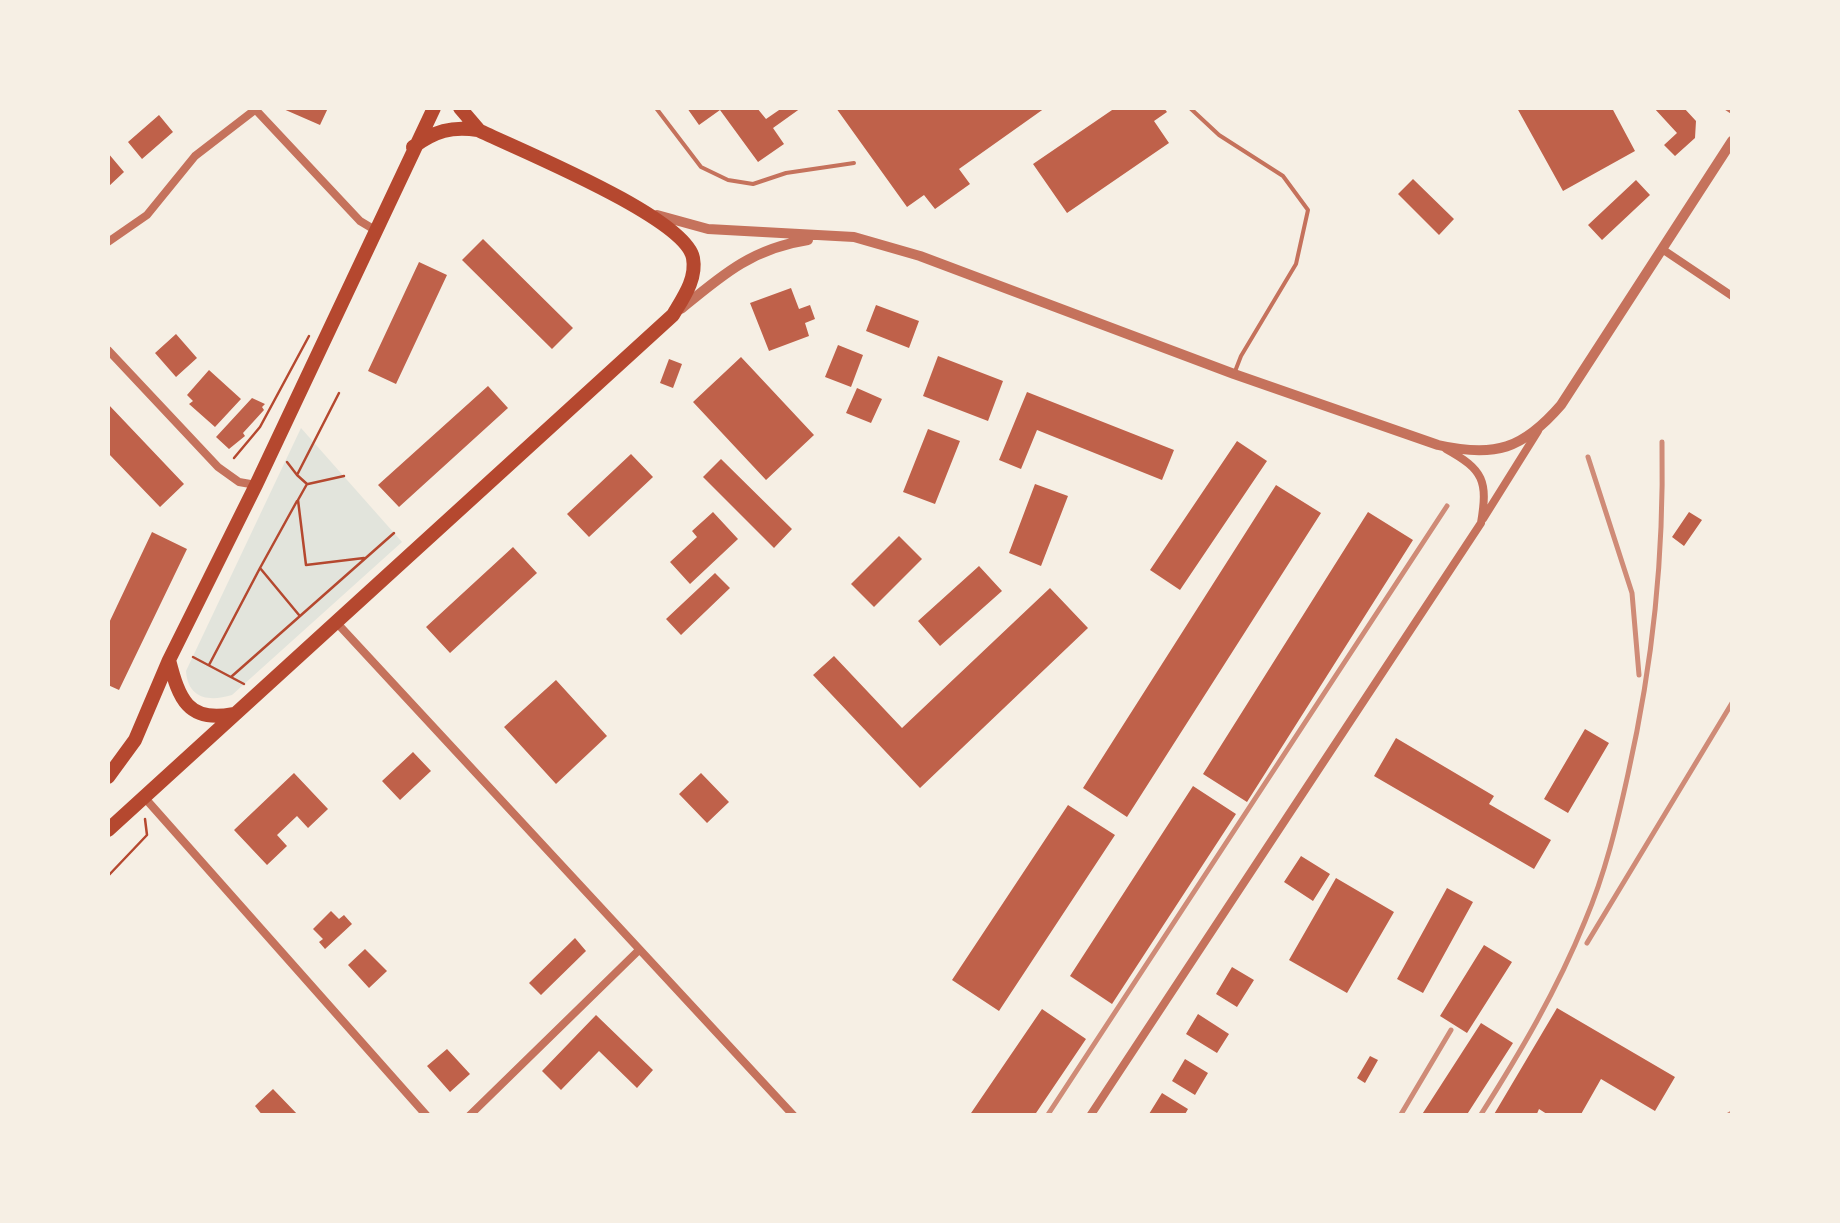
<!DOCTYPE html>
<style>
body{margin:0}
#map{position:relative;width:1840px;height:1223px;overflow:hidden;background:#f6efe4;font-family:"PT Sans Narrow",sans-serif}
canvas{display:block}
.frame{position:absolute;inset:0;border:110px solid #f6efe4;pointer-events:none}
</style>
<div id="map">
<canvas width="1840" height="1223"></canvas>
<div class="frame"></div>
</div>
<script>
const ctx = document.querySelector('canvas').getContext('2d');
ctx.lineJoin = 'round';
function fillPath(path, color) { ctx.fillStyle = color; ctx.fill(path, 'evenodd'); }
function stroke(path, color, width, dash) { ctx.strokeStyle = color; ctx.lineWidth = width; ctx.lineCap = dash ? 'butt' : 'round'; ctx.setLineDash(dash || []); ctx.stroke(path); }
const green = new Path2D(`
 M 301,428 L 402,542 L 232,695 C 209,702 188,699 186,671 Z`);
const building = new Path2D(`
 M 281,108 L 328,108 L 320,125 Z
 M 687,108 L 757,108 L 766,119 L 782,108 L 801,108 L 773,128 L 784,144 L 758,162 L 720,110 L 699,125 Z
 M 836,108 L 1045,108 L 959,169 L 970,184 L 935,209 L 924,195 L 907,207 Z
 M 1115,108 L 1164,108 L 1167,112 L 1154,121 L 1169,143 L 1067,213 L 1033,164 Z
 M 1517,108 L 1612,108 L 1635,151 L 1563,191 Z
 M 1654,108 L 1684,108 L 1696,121 L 1695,138 L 1675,156 L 1664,145 L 1677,133 Z
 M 159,115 L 173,132 L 142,159 L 128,142 Z
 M 108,153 L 124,172 L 108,187 Z
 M 1413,179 L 1454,219 L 1439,235 L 1398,194 Z
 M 1636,180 L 1650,195 L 1602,240 L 1588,225 Z
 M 483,239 L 573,328 L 552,349 L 462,260 Z
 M 419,262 L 447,275 L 396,384 L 368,371 Z
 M 791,288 L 799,309 L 810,305 L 815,319 L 805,323 L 809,336 L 769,351 L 750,303 Z
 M 876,305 L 919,321 L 909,348 L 866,331 Z
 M 176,334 L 197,358 L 176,377 L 155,353 Z
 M 838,345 L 863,355 L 851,387 L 825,377 Z
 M 938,356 L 1003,381 L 988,421 L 923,396 Z
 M 741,357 L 814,435 L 766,480 L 693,402 Z
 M 669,359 L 682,364 L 673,388 L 660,383 Z
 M 209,370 L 241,399 L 215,427 L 189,404 L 193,401 L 187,395 Z
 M 488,386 L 508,408 L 399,507 L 378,485 Z
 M 857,388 L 882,399 L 871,423 L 846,413 Z
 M 1027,392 L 1174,450 L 1162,480 L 1037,430 L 1021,469 L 999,460 Z
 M 252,398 L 265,404 L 262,407 L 264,410 L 243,433 L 245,436 L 229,449 L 216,437 Z
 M 108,404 L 184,484 L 160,507 L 108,453 Z
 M 928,429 L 960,441 L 935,504 L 903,492 Z
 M 1237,441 L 1267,461 L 1180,590 L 1150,570 Z
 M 631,454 L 653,477 L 589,537 L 567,514 Z
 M 721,459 L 792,529 L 774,548 L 703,477 Z
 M 1035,484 L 1068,496 L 1041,566 L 1009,553 Z
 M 1276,485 L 1321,513 L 1127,817 L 1083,788 Z
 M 713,512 L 738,539 L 690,584 L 670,562 L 697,537 L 692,531 Z
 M 1368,512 L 1413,540 L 1247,802 L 1203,774 Z
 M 1689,512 L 1702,520 L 1684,546 L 1672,537 Z
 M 152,532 L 187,549 L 119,690 L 108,685 L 108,625 Z
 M 899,536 L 922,559 L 874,607 L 851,584 Z
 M 513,547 L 537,573 L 450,653 L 426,627 Z
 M 979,566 L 1002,591 L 940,646 L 918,621 Z
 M 715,573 L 730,588 L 681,635 L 666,619 Z
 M 1050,588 L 1088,628 L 920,788 L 813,675 L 834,656 L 902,728 Z
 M 556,680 L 607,736 L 556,784 L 504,727 Z
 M 1585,729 L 1609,743 L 1568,813 L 1544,799 Z
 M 1396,738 L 1494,796 L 1489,804 L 1551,840 L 1534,869 L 1374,776 Z
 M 413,752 L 431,771 L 400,800 L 382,781 Z
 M 294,773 L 328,809 L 308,828 L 297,816 L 277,835 L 287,846 L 267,865 L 234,830 Z
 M 701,773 L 729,802 L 707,823 L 679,794 Z
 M 1193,786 L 1236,814 L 1112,1004 L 1070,976 Z
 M 1068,805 L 1115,835 L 999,1011 L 952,980 Z
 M 1301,856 L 1330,874 L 1313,901 L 1284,882 Z
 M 1336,878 L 1394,912 L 1347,993 L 1289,960 Z
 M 1447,888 L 1473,902 L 1423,993 L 1397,979 Z
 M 331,911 L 339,919 L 344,915 L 352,924 L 325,949 L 319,942 L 323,939 L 313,929 Z
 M 575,938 L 586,951 L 541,995 L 529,983 Z
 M 1484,945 L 1512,962 L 1467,1033 L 1440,1016 Z
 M 365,949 L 387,971 L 369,988 L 348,965 Z
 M 1232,967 L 1254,980 L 1237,1007 L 1216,994 Z
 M 1557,1008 L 1675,1077 L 1655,1111 L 1601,1079 L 1580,1116 L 1550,1116 L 1539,1109 L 1536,1116 L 1493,1116 Z
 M 1042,1009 L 1086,1039 L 1034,1116 L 969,1116 Z
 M 1198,1014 L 1229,1034 L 1217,1053 L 1186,1034 Z
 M 596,1015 L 653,1070 L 637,1088 L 599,1051 L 561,1090 L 542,1071 Z
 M 1481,1023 L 1513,1043 L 1466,1116 L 1421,1116 Z
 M 447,1049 L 470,1074 L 450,1092 L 427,1066 Z
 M 1370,1056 L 1378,1060 L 1365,1083 L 1357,1078 Z
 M 1185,1059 L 1208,1073 L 1195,1095 L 1172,1081 Z
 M 273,1089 L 299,1116 L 263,1116 L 255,1106 Z
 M 1162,1093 L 1188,1109 L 1184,1116 L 1149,1114 Z`);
const path = new Path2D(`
 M 234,458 L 260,427 L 309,336
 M 287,462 L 297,475 L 339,393
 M 297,475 L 307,484 L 298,500 L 306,565 L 364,558
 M 308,484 L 344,476
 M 260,568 L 297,501
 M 193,657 L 244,684
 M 209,665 L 260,568 L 299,615
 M 231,677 L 394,533
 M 108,876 L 147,835 L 145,819`);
const service = new Path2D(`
 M 656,108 L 701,167 L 728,180 L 753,184 L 786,173 L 854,163
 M 1190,108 L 1219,135 L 1283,176 L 1308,210 L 1296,264 L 1241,356 L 1234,374
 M 1726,108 L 1732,112`);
const minor = new Path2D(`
 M 254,108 L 360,221 L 375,230
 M 108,242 L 147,215 L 195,156 L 256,109
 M 1662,249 L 1732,296
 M 108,350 L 218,467 L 239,482 L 256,485
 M 1483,519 L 1538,431
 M 336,622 L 794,1116
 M 144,797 L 427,1116
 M 469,1116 L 639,950
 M 1090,1116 L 1481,523 C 1488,481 1484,470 1446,449`);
const tertiary = new Path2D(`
 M 657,215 L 708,229 L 854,237 L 920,256 L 1234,374 L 1438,445 C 1495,458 1523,449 1561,405 L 1732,141
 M 681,309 C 722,275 753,248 808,240`);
const trunk = new Path2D(`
 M 460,108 L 478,129
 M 169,660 C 179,699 188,723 233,714
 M 108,777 L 135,740 L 169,660 L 256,485 L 434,108
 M 108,830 L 673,315 C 683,298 697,279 693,258 C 685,217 519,150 478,130 C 451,126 435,131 413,147`);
const rail = new Path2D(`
 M 1588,457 L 1632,593 L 1639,675
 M 1587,943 L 1732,703
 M 1047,1116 L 1447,506
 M 1400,1116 L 1451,1030
 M 1480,1116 C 1520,1053 1557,990 1585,921 C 1605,874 1617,824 1628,774 C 1653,662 1664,557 1662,442
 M 1727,1116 L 1732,1113`);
fillPath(green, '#e2e4dc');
fillPath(building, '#bf614a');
stroke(path, '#b5482f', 2.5);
stroke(service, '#c5725c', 4);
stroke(minor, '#c5725c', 8);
stroke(tertiary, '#c5725c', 10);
stroke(trunk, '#b5482f', 14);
stroke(rail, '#cf8b77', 5);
</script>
